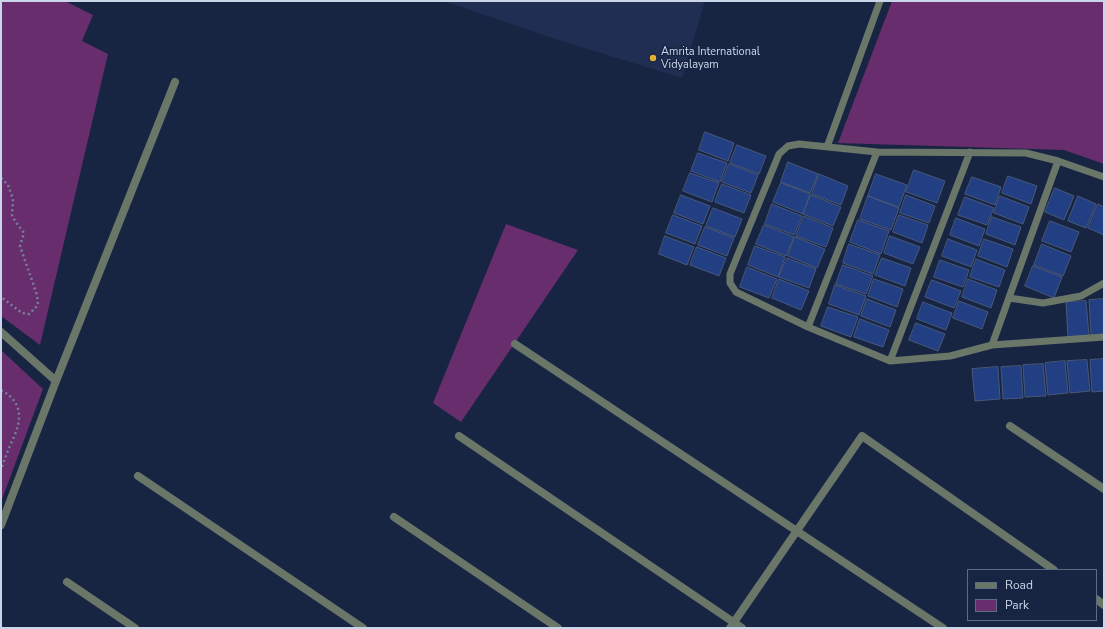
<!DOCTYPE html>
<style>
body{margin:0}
#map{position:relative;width:1105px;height:629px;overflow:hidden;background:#172543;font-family:"Nunito Sans",sans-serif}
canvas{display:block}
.frame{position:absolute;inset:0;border:2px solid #cbd5e9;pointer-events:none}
.legend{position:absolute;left:967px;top:569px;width:130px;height:52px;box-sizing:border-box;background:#172543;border:1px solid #5f6b85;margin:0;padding:5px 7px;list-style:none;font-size:12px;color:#cbd5e9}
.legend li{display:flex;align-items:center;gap:8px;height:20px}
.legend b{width:20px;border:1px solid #5f6b85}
</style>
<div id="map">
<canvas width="1105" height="629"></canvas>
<div class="frame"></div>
<ul class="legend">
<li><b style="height:5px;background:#697668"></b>Road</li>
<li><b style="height:11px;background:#672d6c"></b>Park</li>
</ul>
</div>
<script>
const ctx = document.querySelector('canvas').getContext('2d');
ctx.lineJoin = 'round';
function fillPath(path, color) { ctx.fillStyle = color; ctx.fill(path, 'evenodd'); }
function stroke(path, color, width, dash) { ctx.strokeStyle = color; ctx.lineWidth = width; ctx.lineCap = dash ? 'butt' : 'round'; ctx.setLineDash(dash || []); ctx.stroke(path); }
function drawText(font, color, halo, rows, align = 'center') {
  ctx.font = font + ' "Nunito Sans",sans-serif'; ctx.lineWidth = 3; ctx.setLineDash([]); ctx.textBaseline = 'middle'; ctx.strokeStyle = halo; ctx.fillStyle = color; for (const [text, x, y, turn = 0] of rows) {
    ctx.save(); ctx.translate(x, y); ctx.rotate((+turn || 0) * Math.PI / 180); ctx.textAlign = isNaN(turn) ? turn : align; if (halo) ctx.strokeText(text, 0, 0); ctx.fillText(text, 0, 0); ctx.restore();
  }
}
const built = new Path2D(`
 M 444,1 L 705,1 L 682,78 L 552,38 Z`);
const green = new Path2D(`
 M 1,1 L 65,1 L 93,15 L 82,41 L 108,54 L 40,345 L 1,316 Z
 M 892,1 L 1104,1 L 1104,164 L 1064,150 L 838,143 Z
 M 506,224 L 578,250 L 461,422 L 433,403 Z
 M 1,350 L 43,389 L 1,502 Z`);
const building = new Path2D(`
 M 705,132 L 734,143 L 728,161 L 699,150 Z
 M 737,145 L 766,156 L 759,174 L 730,163 Z
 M 698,153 L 727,163 L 720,182 L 691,171 Z
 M 788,162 L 818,174 L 810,193 L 781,182 Z
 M 729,164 L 758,175 L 751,193 L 722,182 Z
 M 914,170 L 945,181 L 937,203 L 906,192 Z
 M 690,173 L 719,183 L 712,202 L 683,191 Z
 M 819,174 L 848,186 L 841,205 L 812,194 Z
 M 876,174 L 907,185 L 899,207 L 868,196 Z
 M 1008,176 L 1037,186 L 1031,204 L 1002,193 Z
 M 972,177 L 1001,187 L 995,205 L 965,194 Z
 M 781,183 L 810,194 L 803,214 L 773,202 Z
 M 722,184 L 751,195 L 744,213 L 715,202 Z
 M 1055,188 L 1074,196 L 1064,220 L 1045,212 Z
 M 681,195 L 710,206 L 703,224 L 674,213 Z
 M 811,195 L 841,207 L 833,226 L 803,214 Z
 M 906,195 L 935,206 L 929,223 L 900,213 Z
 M 868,196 L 899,208 L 891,230 L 860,219 Z
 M 1000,196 L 1029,207 L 1023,224 L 994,213 Z
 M 1078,196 L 1096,204 L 1086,228 L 1068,221 Z
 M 965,197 L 994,208 L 987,225 L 958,215 Z
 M 772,204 L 802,216 L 794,235 L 765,224 Z
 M 1098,204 L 1104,207 L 1104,235 L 1088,228 Z
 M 713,208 L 742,219 L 735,237 L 706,226 Z
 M 673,215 L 702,226 L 695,244 L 666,233 Z
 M 899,215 L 928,225 L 922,243 L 893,232 Z
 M 804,216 L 833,228 L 826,247 L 796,236 Z
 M 992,217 L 1021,227 L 1015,245 L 986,234 Z
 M 956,218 L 985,229 L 979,246 L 950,235 Z
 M 858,220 L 889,231 L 881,254 L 850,242 Z
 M 1050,221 L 1079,232 L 1071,252 L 1042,241 Z
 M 764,225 L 794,237 L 786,256 L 756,244 Z
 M 705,227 L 734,238 L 727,256 L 698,245 Z
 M 665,236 L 694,247 L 687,265 L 659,254 Z
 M 890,236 L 920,247 L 913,264 L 884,253 Z
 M 795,237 L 825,249 L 817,268 L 788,256 Z
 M 948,239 L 977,250 L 971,267 L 942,256 Z
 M 984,239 L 1013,249 L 1007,267 L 978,256 Z
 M 849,244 L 880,255 L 873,274 L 843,263 Z
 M 1042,244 L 1071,256 L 1063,276 L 1034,265 Z
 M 755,246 L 785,257 L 778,277 L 748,265 Z
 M 697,247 L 726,258 L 719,276 L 690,265 Z
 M 787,258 L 816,269 L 809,288 L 779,277 Z
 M 882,258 L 911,268 L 905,286 L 875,275 Z
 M 976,259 L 1005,270 L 999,287 L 970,277 Z
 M 940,260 L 969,270 L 963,287 L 934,277 Z
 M 843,265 L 873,276 L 866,294 L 836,284 Z
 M 1033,266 L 1062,277 L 1054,298 L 1025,286 Z
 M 747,267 L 777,279 L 769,298 L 740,287 Z
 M 779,279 L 809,291 L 801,310 L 772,298 Z
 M 874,279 L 903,289 L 897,307 L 868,296 Z
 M 968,279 L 997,290 L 991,308 L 962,297 Z
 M 932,280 L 961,291 L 954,308 L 925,297 Z
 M 835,285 L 866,296 L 859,315 L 829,304 Z
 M 867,299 L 896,310 L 890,327 L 861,316 Z
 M 1104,299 L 1104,334 L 1091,335 L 1089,300 Z
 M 959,301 L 988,312 L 982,329 L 953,318 Z
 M 1086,301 L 1089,335 L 1068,337 L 1066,302 Z
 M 923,302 L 952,313 L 946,330 L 917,319 Z
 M 828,307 L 858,317 L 851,337 L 821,326 Z
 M 860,319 L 889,330 L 883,347 L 854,337 Z
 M 916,323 L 945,334 L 938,351 L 909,340 Z
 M 1104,359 L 1104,391 L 1092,392 L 1090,360 Z
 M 1087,360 L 1090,391 L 1070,393 L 1067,361 Z
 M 1065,361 L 1068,393 L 1048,395 L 1045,363 Z
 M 1043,364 L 1046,396 L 1025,397 L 1023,365 Z
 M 1021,366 L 1023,398 L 1003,399 L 1001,367 Z
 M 998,367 L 1000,399 L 975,401 L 972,369 Z`);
const path = new Path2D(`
 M 1,178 L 8,185 L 13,199 L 12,215 L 15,221 L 24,233 L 20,246 L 37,295 L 38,305 L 29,314 L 22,313 L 1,297
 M 1,390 C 23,402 22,419 13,439 C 8,449 5,459 1,469`);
const service = new Path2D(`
 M 827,147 L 880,1
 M 1104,177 L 1058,161 L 1026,153 L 877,152 L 799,144 L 788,146 L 779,154 L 730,274 L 730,283 L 736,292 L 808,327 L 890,361 L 950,356 L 992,345 L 1104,337
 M 1009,298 L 1043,303 L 1081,296 L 1104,283
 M 808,327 L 877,152
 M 992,345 L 1058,161
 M 890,361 L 970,152`);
const minor = new Path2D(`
 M 1,332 L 56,381
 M 515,344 L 943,628
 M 1010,426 L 1104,489
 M 459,436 L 742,628
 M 138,476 L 363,628
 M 394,517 L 558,628
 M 1,525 L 56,381 L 175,82
 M 67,582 L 135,628
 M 1096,599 L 1104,605
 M 730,628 L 862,436 L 1054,570`);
const markers = [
 [653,58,4,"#e2ae34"]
];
const poiNames = [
 ["Amrita International",661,52],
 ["Vidyalayam",661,65]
];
fillPath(built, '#1f2e52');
fillPath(green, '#672d6c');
fillPath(building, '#223f83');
stroke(building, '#48587a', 1);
stroke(path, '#76829a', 2.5, [2, 3]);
stroke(service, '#697668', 7);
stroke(minor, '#697668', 8);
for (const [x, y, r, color] of markers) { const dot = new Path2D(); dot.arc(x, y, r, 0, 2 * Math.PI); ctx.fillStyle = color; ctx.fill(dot); stroke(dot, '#172543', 1.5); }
drawText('11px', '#cbd5e9', '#172543', poiNames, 'left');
</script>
